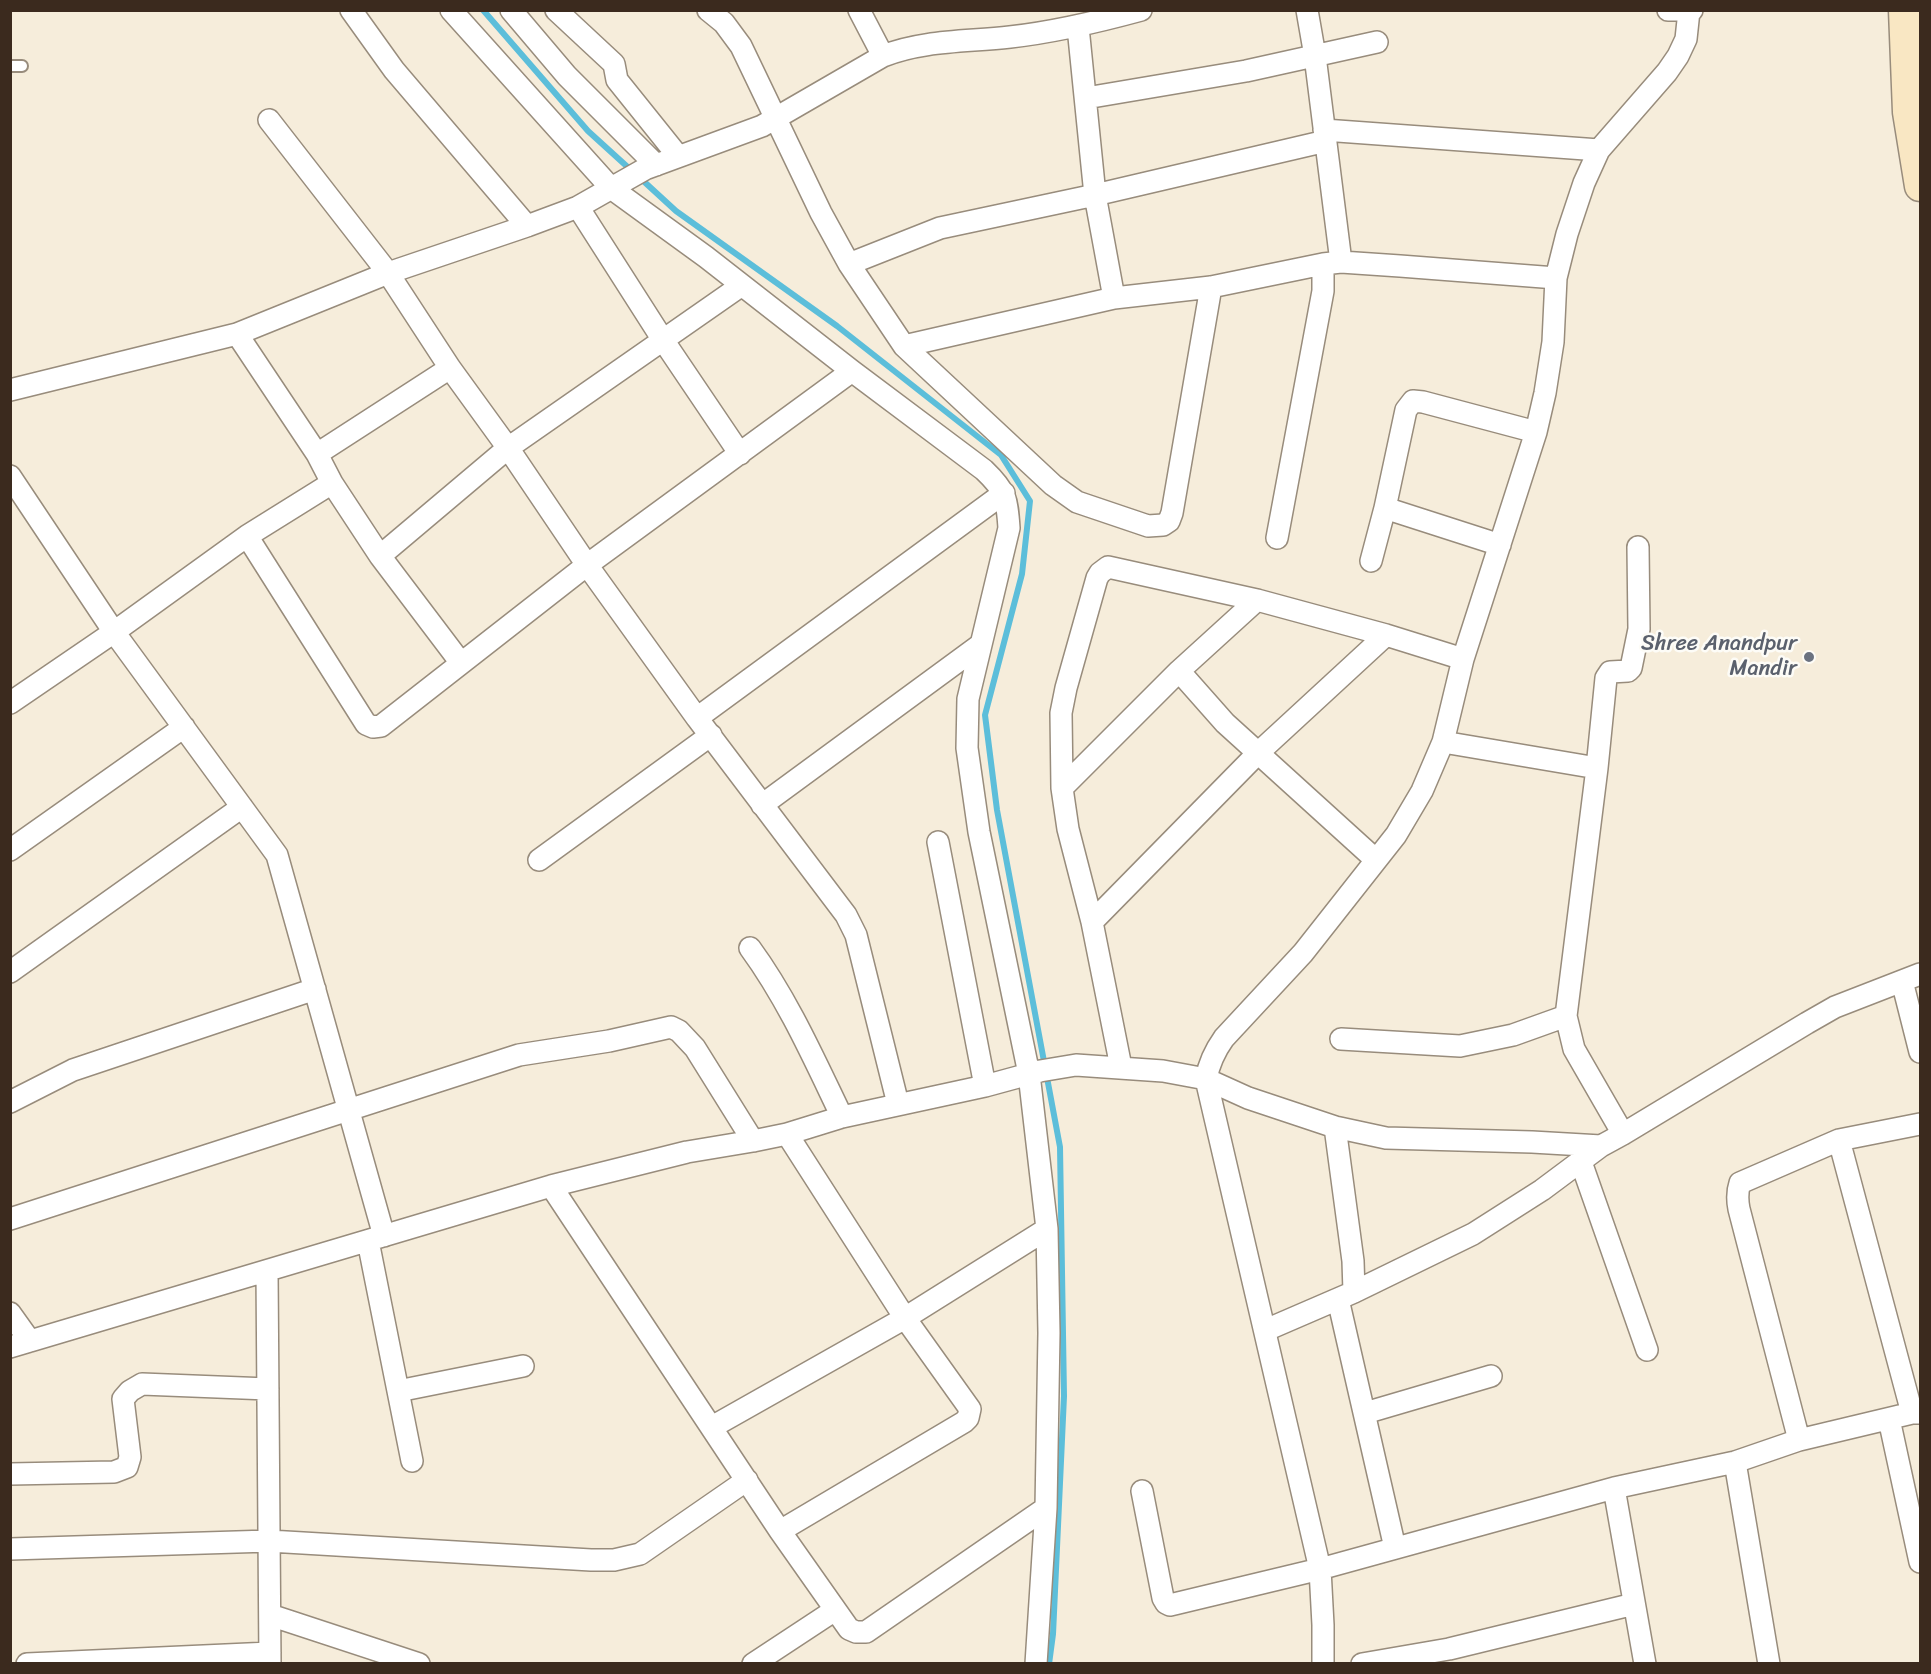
<!DOCTYPE html>
<style>
body{margin:0}
#map{position:relative;width:1931px;height:1674px;overflow:hidden;background:#f6eddb;font-family:Sriracha,sans-serif}
canvas{display:block}
.frame{position:absolute;inset:0;border:12px solid #3b2a1e;pointer-events:none}
</style>
<div id="map">
<canvas width="1931" height="1674"></canvas>
<div class="frame"></div>
</div>
<script>
const ctx = document.querySelector('canvas').getContext('2d');
ctx.lineJoin = 'round';
function stroke(path, color, width, dash) { ctx.strokeStyle = color; ctx.lineWidth = width; ctx.lineCap = dash ? 'butt' : 'round'; ctx.setLineDash(dash || []); ctx.stroke(path); }
function drawText(font, color, halo, rows, align = 'center') {
  ctx.font = font + ' Sriracha,sans-serif'; ctx.lineWidth = 5; ctx.setLineDash([]); ctx.textBaseline = 'middle'; ctx.strokeStyle = halo; ctx.fillStyle = color; for (const [text, x, y, turn = 0] of rows) {
    ctx.save(); ctx.translate(x, y); ctx.rotate((+turn || 0) * Math.PI / 180); ctx.textAlign = isNaN(turn) ? turn : align; if (halo) ctx.strokeText(text, 0, 0); ctx.fillText(text, 0, 0); ctx.restore();
  }
}
const stream = new Path2D(`
 M 483,10 L 588,131 L 632,171
 M 639,177 L 676,211 L 837,326 L 1001,455 L 1030,501 L 1022,574 L 985,715 L 997,810 L 1060,1147 L 1064,1396 L 1053,1634 L 1049,1664`);
const lane = new Path2D(`
 M 10,66 L 22,66`);
const street = new Path2D(`
 M 351,10 L 394,70 L 527,226
 M 451,10 L 611,188 L 706,257 L 852,371 L 984,470 C 1006,491 1007,498 1009,528 L 968,699 L 967,748 L 979,832 L 1029,1074 L 1047,1229 L 1049,1333 L 1046,1508 L 1036,1664
 M 511,10 L 567,76 L 656,165
 M 556,10 L 614,64 L 617,80 L 678,156
 M 708,10 L 724,23 L 741,46 L 821,213 L 849,264 L 904,346 L 1053,485 L 1077,502 L 1148,526 L 1163,525 L 1169,521 L 1172,513 L 1211,287
 M 859,10 L 883,56
 M 1307,10 L 1315,56 L 1341,262
 M 1668,10 L 1692,10
 M 1078,27 L 1095,195 L 1114,298
 M 1086,98 L 1246,71 L 1377,42
 M 269,120 L 388,273 L 450,368 L 508,448 L 587,565 L 697,718 L 846,915 L 856,935 L 898,1104
 M 1324,130 L 1599,150
 M 578,207 L 663,340 L 740,454
 M 849,264 L 940,228 L 1095,195 L 1326,141
 M 237,334 L 317,454 L 332,483 L 380,556 L 461,663
 M 904,346 L 1114,298 L 1211,287 L 1323,264 L 1341,262 L 1400,266 L 1556,278
 M 10,390 L 237,334 L 388,273 L 527,226 L 578,207 L 645,169 L 762,126 L 883,56 C 923,40 967,42 1010,37 C 1055,32 1097,22 1141,10
 M 317,454 L 450,368
 M 10,476 L 114,632 L 277,855 L 384,1236
 M 1385,508 L 1406,410 L 1413,401 L 1423,402 L 1536,432
 M 247,536 L 366,724 L 373,727 L 381,726 L 587,565 L 852,371
 M 1277,538 L 1323,291 L 1323,264
 M 380,556 L 508,448 L 742,285
 M 1371,561 L 1385,508 L 1500,545
 M 1179,671 L 1225,723 L 1376,860
 M 10,703 L 114,632 L 247,536 L 332,483
 M 697,718 L 1004,493
 M 1443,742 L 1597,768
 M 1062,788 L 1179,671 L 1257,600
 M 762,805 L 980,645
 M 938,842 L 985,1086
 M 10,850 L 184,727
 M 539,860 L 711,735
 M 1092,922 L 1258,753 L 1386,635
 M 750,948 C 788,1000 814,1059 842,1117
 M 10,972 L 242,807
 M 1902,981 L 1920,1052
 M 1341,1039 L 1460,1046 L 1513,1035 L 1566,1016
 M 1121,1067 L 1092,922 L 1068,829 L 1062,788 L 1061,713 L 1066,688 L 1097,578 L 1100,573 L 1108,567 L 1257,600 L 1386,635 L 1463,659
 M 10,1102 L 73,1070 L 315,989
 M 1335,1127 L 1353,1261 L 1354,1292
 M 1623,1134 L 1574,1049 L 1566,1016 L 1597,768 L 1606,678 L 1610,672 L 1628,671 L 1631,668 L 1639,629 L 1638,547
 M 1839,1140 L 1912,1413
 M 1581,1162 L 1647,1350
 M 551,1186 L 780,1531 L 849,1629 L 856,1632 L 866,1632 L 1046,1508
 M 10,1219 L 519,1055 L 609,1041 L 671,1027 L 679,1031 L 695,1048 L 753,1141
 M 368,1241 L 412,1461
 M 267,1271 L 270,1664
 M 1338,1299 L 1395,1548
 M 10,1313 L 30,1341
 M 1266,1330 L 1354,1292 L 1473,1234 L 1542,1190 L 1601,1146 L 1623,1134 L 1807,1023 L 1835,1007 L 1920,974
 M 10,1347 L 551,1186 L 687,1152 L 753,1141 L 787,1134 L 842,1117 L 985,1086 L 1040,1071 L 1076,1065 L 1163,1071 L 1206,1079 L 1248,1098 L 1335,1127 L 1386,1138 L 1532,1142 L 1601,1146
 M 398,1391 L 523,1366
 M 1365,1413 L 1491,1376
 M 1889,1419 L 1920,1562
 M 712,1427 L 905,1318 L 1047,1229
 M 1799,1440 L 1739,1209 C 1737,1199 1737,1192 1740,1183 L 1839,1140 L 1920,1124
 M 1735,1462 L 1769,1664
 M 10,1474 L 114,1472 L 127,1467 L 130,1457 L 123,1399 L 130,1391 L 142,1384 L 268,1389
 M 1614,1488 L 1645,1664
 M 1142,1491 L 1163,1598 L 1166,1603 L 1170,1605 L 1320,1569 L 1614,1488 L 1735,1462 L 1799,1440 L 1912,1413 L 1920,1413
 M 780,1531 L 964,1422 L 968,1418 L 970,1409 L 905,1318 L 787,1134
 M 10,1549 L 269,1541 L 591,1560 L 614,1560 L 640,1554 L 747,1480
 M 270,1615 L 419,1664
 M 27,1664 L 270,1653
 M 753,1664 L 835,1610
 M 1323,1664 L 1323,1625 L 1320,1569 L 1206,1079 C 1209,1063 1214,1052 1224,1038 L 1303,953 L 1396,835 L 1422,791 L 1443,742 L 1463,659 L 1536,432 L 1545,393 L 1553,342 L 1556,278 L 1567,234 L 1584,183 L 1599,150 L 1667,72 L 1678,56 L 1686,39 L 1689,11
 M 1362,1664 L 1449,1649 L 1634,1604`);
const secondary = new Path2D(`
 M 1904,10 L 1908,112 L 1920,186`);
const markers = [
 [1809,657,6,"#6b7280"]
];
const worshipNames = [
 ["Shree Anandpur",1797,644],
 ["Mandir",1797,669]
];
stroke(stream, '#5cbeda', 6);
stroke(lane, '#988c7c', 14);
stroke(street, '#988c7c', 24);
stroke(secondary, '#988c7c', 33);
stroke(lane, '#fff', 10);
stroke(street, '#fff', 21);
stroke(secondary, '#f9e7c3', 30);
for (const [x, y, r, color] of markers) { const dot = new Path2D(); dot.arc(x, y, r, 0, 2 * Math.PI); ctx.fillStyle = color; ctx.fill(dot); stroke(dot, '#fdfcf7', 2); }
drawText('22px', '#5b616d', '#fdfcf7', worshipNames, 'right');
</script>
